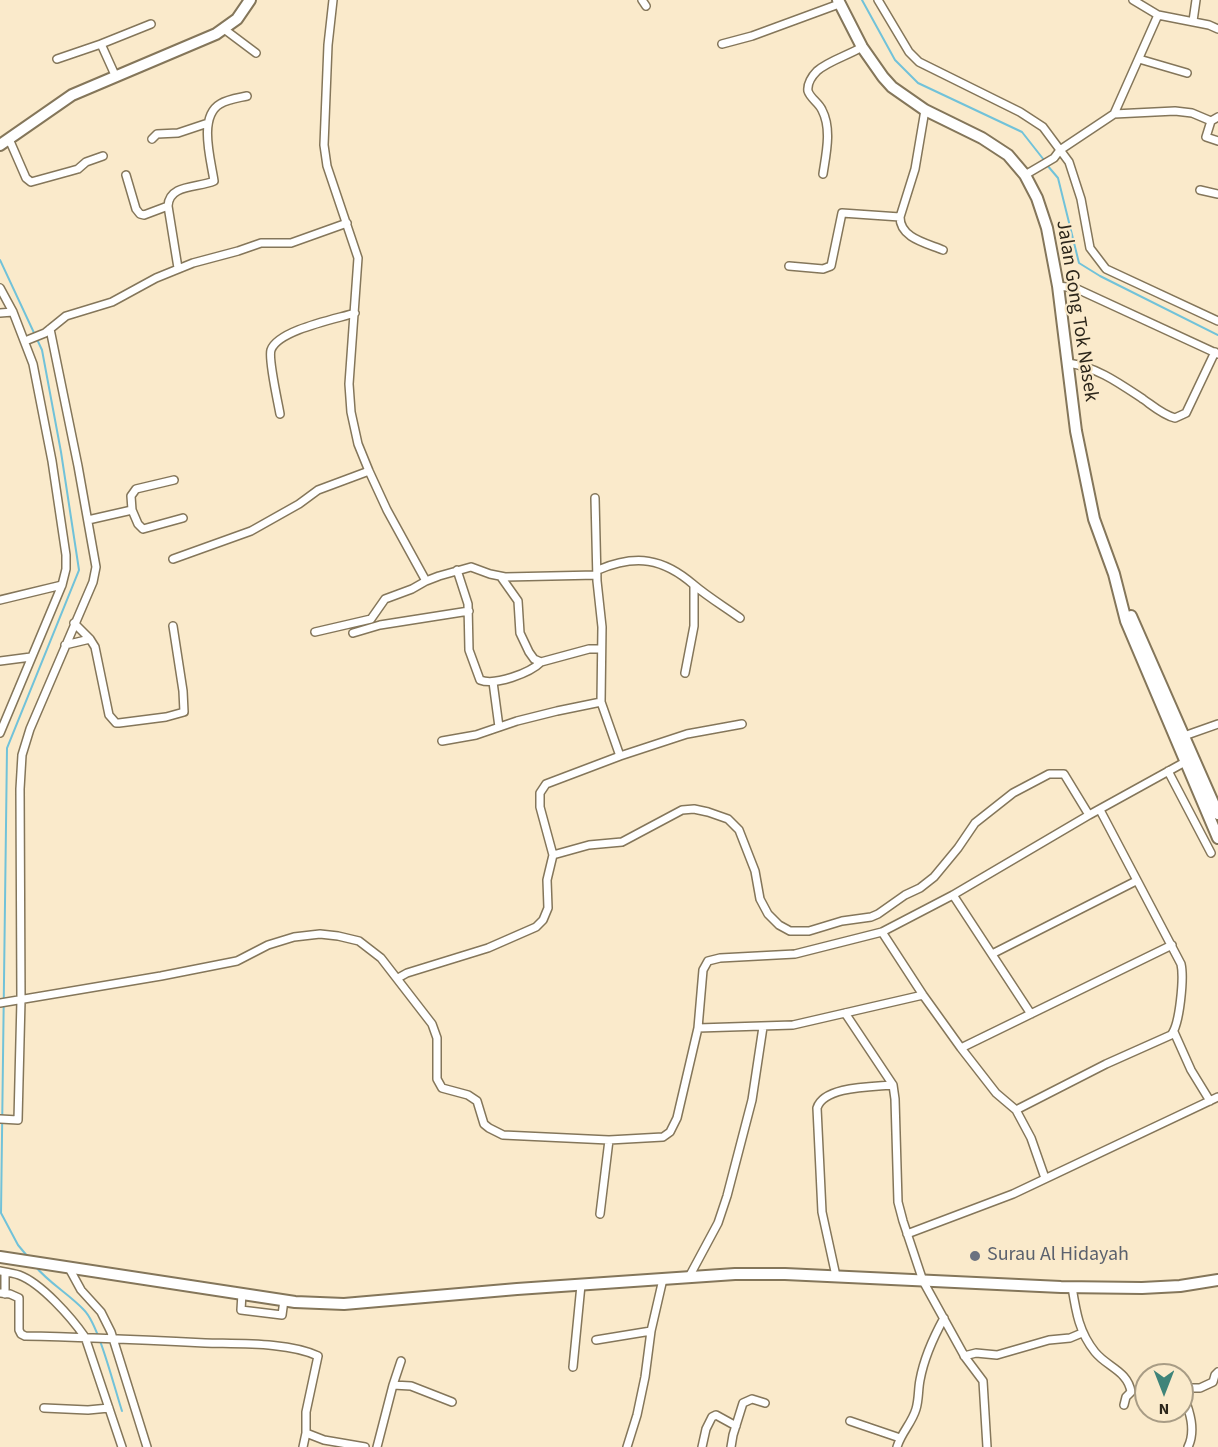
<!DOCTYPE html>
<style>
body{margin:0}
#map{position:relative;width:1218px;height:1447px;overflow:hidden;background:#faeacb;font-family:"Source Sans 3",sans-serif}
canvas{display:block}
.north{position:absolute;left:1134px;top:1363px;width:60px;height:60px;box-sizing:border-box;background:#faeacb;border:2px solid #a89c85;border-radius:50%;rotate:180deg;font-size:16px;font-weight:700;line-height:24px;text-align:center;color:#2c261b}
.north::after{content:'';display:block;margin:auto;width:21px;height:27px;background:#3f8479;clip-path:polygon(50% 0,100% 100%,50% 72%,0 100%)}
</style>
<div id="map">
<canvas width="1218" height="1447"></canvas>
<div class="north">N</div>
</div>
<script>
const ctx = document.querySelector('canvas').getContext('2d');
ctx.lineJoin = 'round';
function stroke(path, color, width, dash) { ctx.strokeStyle = color; ctx.lineWidth = width; ctx.lineCap = dash ? 'butt' : 'round'; ctx.setLineDash(dash || []); ctx.stroke(path); }
function drawText(font, color, halo, rows, align = 'center') {
  ctx.font = font + ' "Source Sans 3",sans-serif'; ctx.lineWidth = 4.5; ctx.setLineDash([]); ctx.textBaseline = 'middle'; ctx.strokeStyle = halo; ctx.fillStyle = color; for (const [text, x, y, turn = 0] of rows) {
    ctx.save(); ctx.translate(x, y); ctx.rotate((+turn || 0) * Math.PI / 180); ctx.textAlign = isNaN(turn) ? turn : align; if (halo) ctx.strokeText(text, 0, 0); ctx.fillText(text, 0, 0); ctx.restore();
  }
}
const stream = new Path2D(`
 M 862,0 L 895,60 L 918,83 L 1022,132 L 1044,160
 M 1047,165 L 1058,178 L 1079,263 L 1100,276 L 1218,335
 M 0,260 L 42,350 L 61,452 L 79,570 L 7,748 L 1,1213 L 18,1245 L 28,1257
 M 35,1266 C 49,1283 69,1294 84,1310 C 99,1325 114,1387 122,1411`);
const street = new Path2D(`
 M 333,0 L 328,45 L 324,145 L 327,166 L 358,258 L 349,384 L 351,412 L 358,444 L 369,471 L 387,510 L 426,581 L 439,576 L 471,567 L 490,574 L 505,577 L 597,575
 M 642,0 L 646,6
 M 878,0 L 909,52 L 919,62 L 1020,112 L 1043,127 L 1069,162 L 1081,199 L 1090,248 L 1106,269 L 1218,321
 M 1133,0 L 1158,15
 M 1193,21 L 1196,0
 M 224,29 L 256,53
 M 101,44 L 151,24
 M 722,44 L 752,36 L 839,4
 M 57,59 L 101,44 L 115,75
 M 1139,59 L 1187,73
 M 925,110 L 915,169 L 900,217 C 900,238 926,243 943,250
 M 1114,114 L 1158,15 L 1209,25 L 1218,29
 M 1211,121 L 1206,137 L 1218,141
 M 9,139 L 26,178 L 31,182 L 71,171 L 78,169 L 86,162 L 103,156
 M 152,139 L 157,134 L 178,133 L 208,123
 M 823,174 C 826,154 832,129 822,110 C 819,103 810,98 808,91 C 807,84 812,76 817,71 C 828,61 849,55 862,47
 M 126,175 L 136,209 L 140,214 L 144,215 L 168,206
 M 1025,175 L 1054,158 L 1060,150 L 1114,114 L 1175,111 L 1192,113 L 1211,121 L 1218,117
 M 1200,190 L 1218,194
 M 789,266 L 823,269 L 831,266 L 842,213 L 900,217
 M 178,268 L 168,206 C 169,184 198,188 214,181 C 211,160 198,117 220,104 C 228,99 238,98 247,96
 M 1058,286 L 1075,288 L 1218,354
 M 0,288 L 13,312 L 33,364 L 52,461 L 66,555 L 66,569 L 62,585 L 0,733
 M 0,313 L 13,312
 M 25,341 L 45,333 L 66,316 L 112,302 L 156,278 L 193,263 L 238,251 L 261,243 L 291,243 L 347,223
 M 1068,363 C 1097,367 1119,383 1143,399 C 1153,406 1163,415 1175,418 L 1186,413 L 1215,352
 M 280,414 C 278,402 268,359 271,350 C 278,330 336,319 355,313
 M 595,498 L 597,581 L 602,627 L 601,702 L 620,756
 M 132,510 L 138,524 L 143,529 L 183,518
 M 88,520 L 132,510 L 131,496 L 136,489 L 174,480
 M 173,559 L 251,531 L 299,504 L 318,490 L 369,471
 M 457,570 L 468,604 L 469,650 L 480,680 C 495,686 530,673 541,662
 M 598,570 C 636,554 663,558 694,585 C 708,597 725,607 740,618
 M 501,577 L 518,601 L 520,633 L 529,652 L 534,659 L 541,662 L 589,649 L 601,649
 M 0,600 L 62,585
 M 74,623 L 90,639 L 95,647 L 109,715 L 116,723 L 119,723 L 166,717 L 184,712 L 183,691 L 173,626
 M 315,632 L 371,619 L 385,599 L 412,589 L 426,581
 M 353,633 L 380,625 L 469,611
 M 65,645 L 90,639
 M 0,661 L 31,657
 M 685,673 L 694,626 L 694,585
 M 493,682 L 499,727
 M 1184,736 L 1218,724
 M 442,741 L 476,735 L 517,721 L 557,711 L 601,702
 M 1168,771 L 1211,853
 M 553,855 L 589,845 L 622,842 L 682,810 L 694,809 L 708,812 L 728,819 L 739,830 L 755,871 L 760,899 L 768,914 L 779,925 L 790,931 L 809,931 L 842,921 L 871,917 L 878,914 L 905,895 L 920,888 L 934,877 L 958,848 L 975,823 L 1013,793 L 1049,774 L 1064,774 L 1089,815
 M 953,895 L 1031,1014
 M 882,932 L 923,995 L 961,1048 L 996,1093 L 1016,1110 L 1031,1138 L 1045,1178
 M 992,954 L 1136,881
 M 398,978 L 407,973 L 488,948 L 536,927 L 543,920 L 548,908 L 547,880 L 553,855 L 540,807 L 540,793 L 546,784 L 620,756 L 687,734 L 742,724
 M 0,1003 L 161,976 L 237,961 L 268,945 L 294,937 L 320,934 L 338,936 L 359,941 L 381,958 L 432,1024 L 437,1038 L 437,1079 L 442,1088 L 468,1095 L 477,1101 L 484,1124 L 489,1128 L 503,1135 L 609,1140 L 663,1137 L 670,1132 L 677,1118 L 698,1028 L 703,970 L 708,961 L 720,958 L 795,954 L 882,932 L 953,895 L 1089,815 L 1185,762
 M 845,1013 L 893,1085 L 895,1099 L 898,1202 L 903,1221 L 923,1281 L 965,1357 L 983,1381 L 987,1447
 M 698,1028 L 793,1025 L 923,995
 M 1174,1032 L 1191,1070 L 1210,1101
 M 961,1048 L 1172,945
 M 1016,1110 L 1106,1064 L 1171,1035 C 1180,1025 1184,977 1181,964 L 1100,810
 M 0,1119 L 18,1120 L 21,1000 L 20,789 L 22,755 L 30,729 L 93,582 L 96,567 L 78,466 L 50,329
 M 600,1214 L 609,1140
 M 907,1234 L 1013,1194 L 1218,1097
 M 69,1268 L 81,1290 L 101,1312 L 111,1332 L 147,1447
 M 0,1271 C 6,1272 13,1273 19,1275 C 41,1283 71,1317 85,1337 L 122,1447
 M 5,1272 L 5,1294
 M 836,1276 L 822,1212 L 817,1108 C 824,1086 872,1087 893,1085
 M 689,1277 L 718,1223 L 727,1196 L 752,1100 L 763,1027
 M 1072,1287 C 1076,1312 1079,1332 1095,1352 C 1107,1367 1128,1371 1131,1392 L 1126,1397 L 1124,1405
 M 0,1293 L 10,1294 L 19,1298 L 19,1330 L 21,1334 L 25,1336 C 85,1337 145,1340 205,1343 C 238,1344 289,1342 318,1356 L 306,1412 L 306,1433 L 324,1440 L 365,1447
 M 242,1293 L 241,1310 L 282,1315 L 284,1300
 M 596,1340 L 651,1331
 M 964,1356 L 976,1353 L 997,1355 L 1049,1340 L 1070,1338 L 1082,1333
 M 573,1367 L 581,1285
 M 393,1385 L 401,1361
 M 1182,1388 L 1200,1388 L 1213,1382 L 1215,1375 L 1218,1372
 M 1182,1391 C 1188,1408 1197,1428 1188,1447
 M 44,1408 L 88,1410 L 109,1408
 M 850,1421 L 900,1438
 M 303,1447 L 306,1433
 M 377,1447 L 393,1385 L 411,1386 L 452,1402
 M 627,1447 L 637,1415 L 645,1377 L 651,1331 L 663,1279
 M 702,1447 L 706,1429 L 712,1417 L 716,1415 L 736,1426
 M 731,1447 L 733,1435 L 743,1403 L 752,1399 L 765,1403
 M 897,1447 C 901,1433 912,1423 916,1409 C 919,1399 918,1390 920,1380 C 924,1358 933,1338 944,1318`);
const secondary = new Path2D(`
 M 838,0 L 862,47 L 883,77 L 892,87 L 925,110 L 982,138 L 1008,155 L 1025,175 L 1037,198 L 1047,228 L 1058,286 L 1076,431 L 1094,519 L 1114,574 L 1126,621 L 1218,838
 M 0,145 L 72,95 L 216,34 L 237,19 L 250,0
 M 1131,616 L 1218,814
 M 0,1257 L 295,1302 L 344,1304 L 517,1289 L 735,1274 L 785,1274 L 1061,1287 L 1142,1288 L 1180,1286 L 1218,1280`);
const markers = [
 [975,1256,6,"#6b7280"]
];
const streetNames = [
 ["Jalan Gong Tok Nasek",1076,311,81]
];
const worshipNames = [
 ["Surau Al Hidayah",987,1256]
];
stroke(stream, '#71c2d9', 2);
stroke(street, '#84765a', 10);
stroke(secondary, '#84765a', 14);
stroke(street, '#fff', 7);
stroke(secondary, '#fff', 10);
for (const [x, y, r, color] of markers) { const dot = new Path2D(); dot.arc(x, y, r, 0, 2 * Math.PI); ctx.fillStyle = color; ctx.fill(dot); stroke(dot, '#faeacb', 2); }
drawText('20px', '#2c261b', '#faeacb', streetNames);
drawText('20px', '#5b616d', '#faeacb', worshipNames, 'left');
</script>
